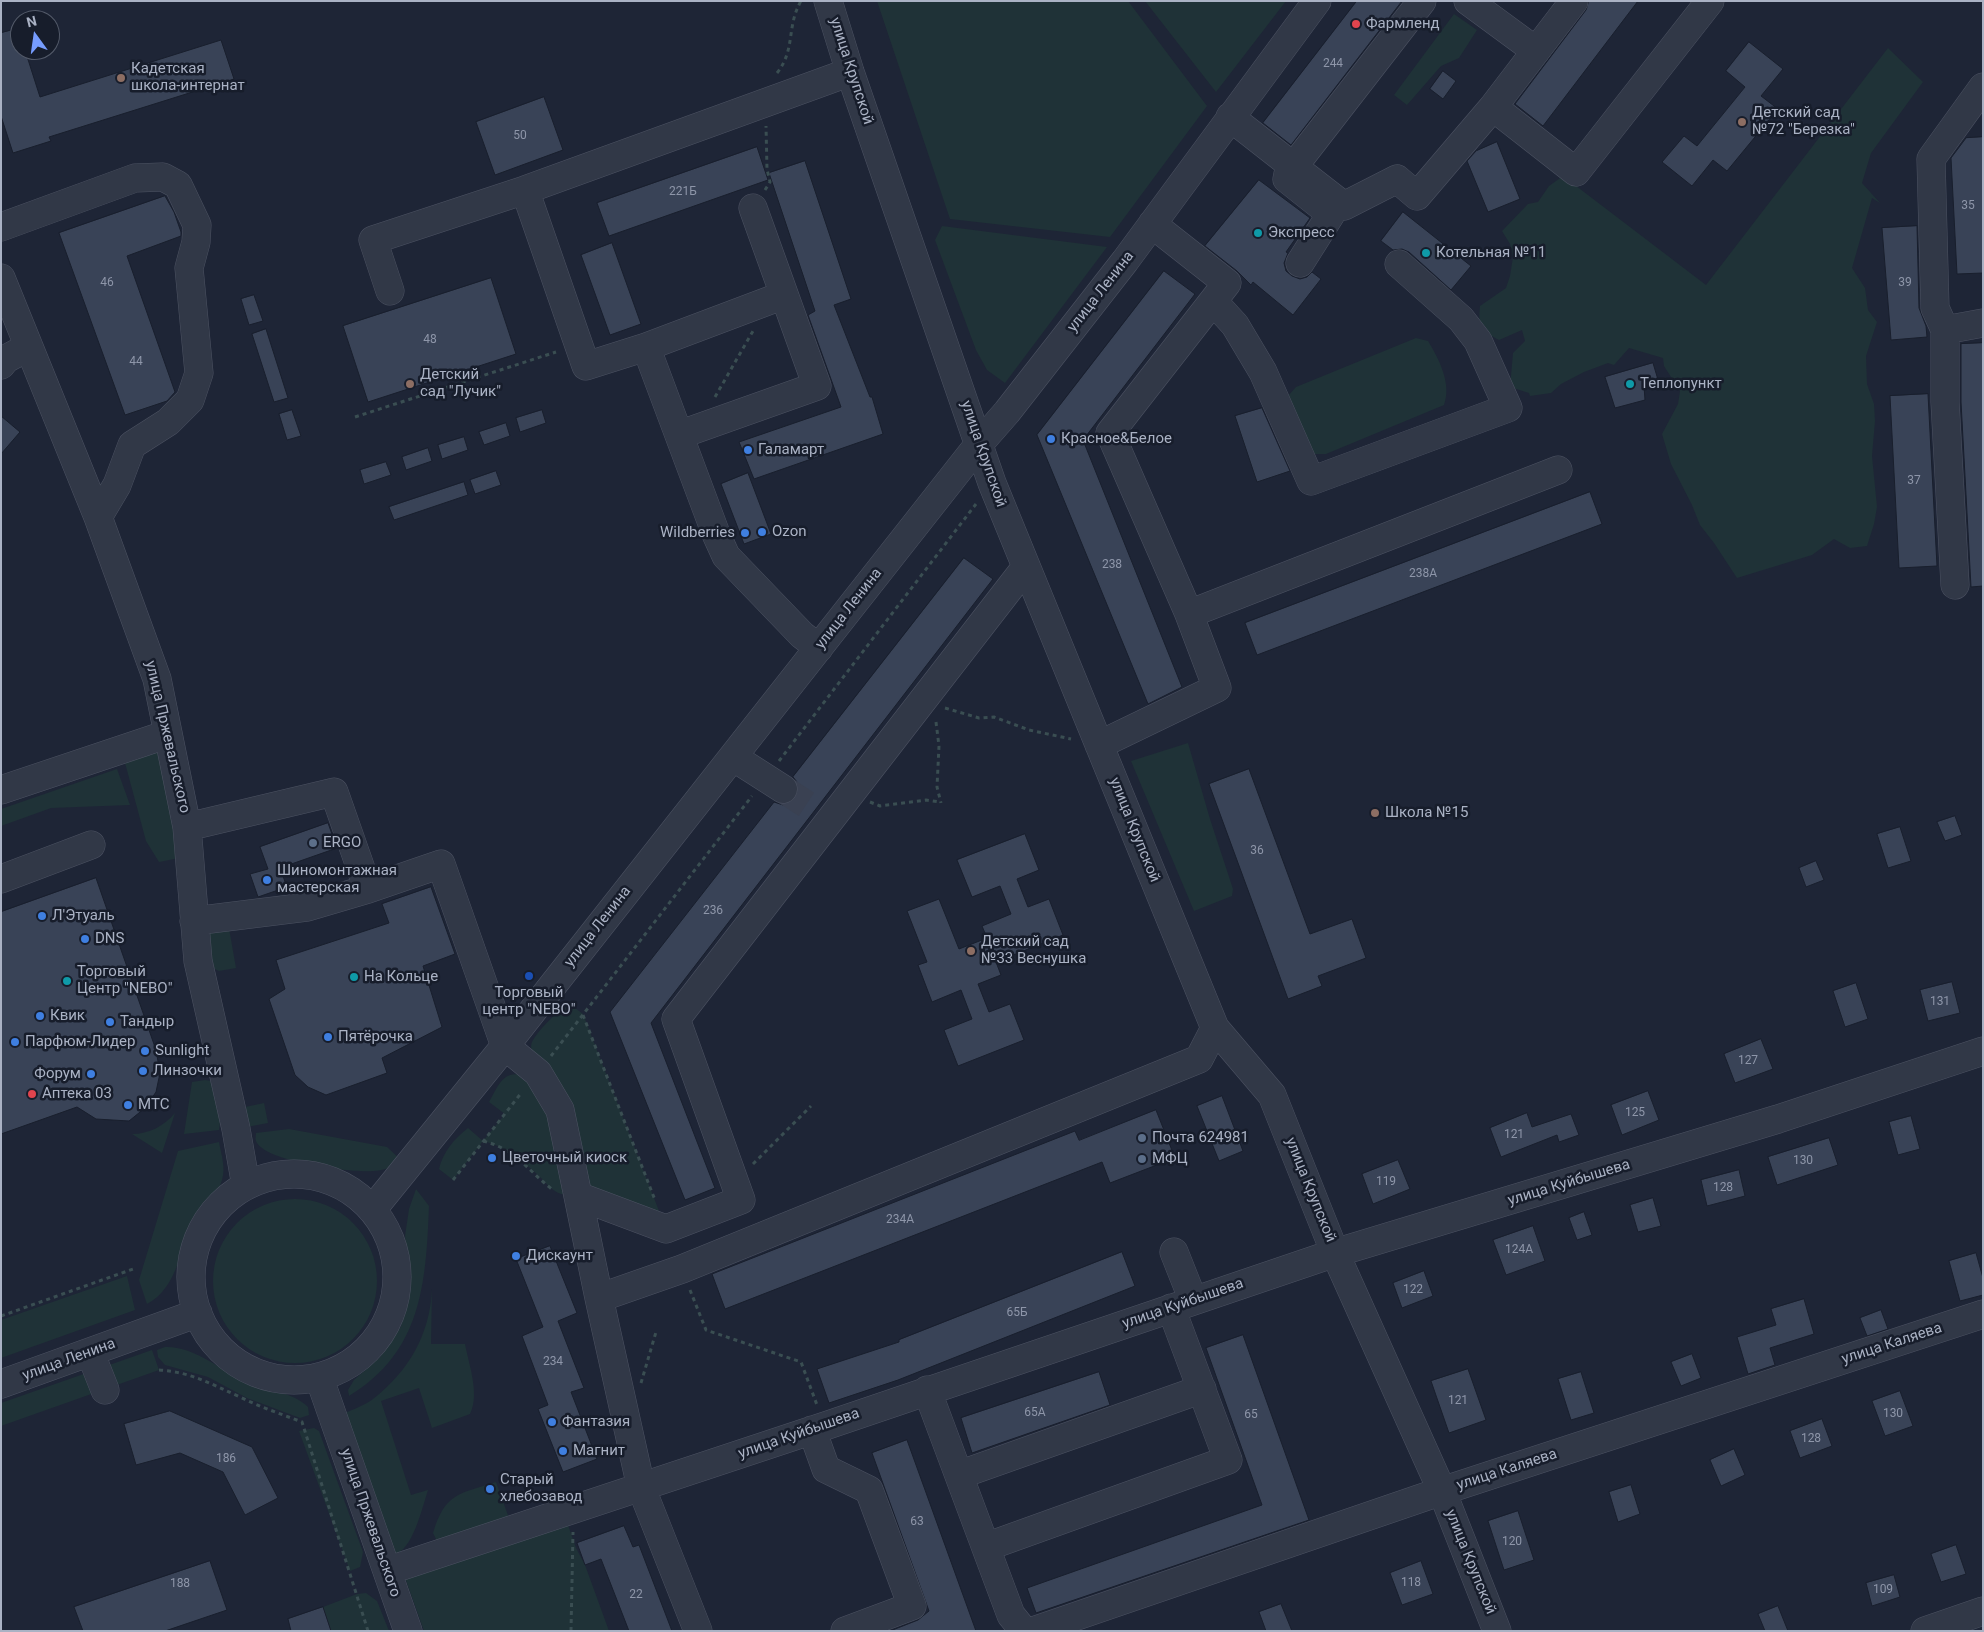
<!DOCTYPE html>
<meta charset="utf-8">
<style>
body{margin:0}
#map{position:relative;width:1984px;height:1632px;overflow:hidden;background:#1e2536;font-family:Roboto,sans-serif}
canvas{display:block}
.frame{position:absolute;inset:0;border:2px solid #aab2c4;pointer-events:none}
.north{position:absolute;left:10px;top:10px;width:50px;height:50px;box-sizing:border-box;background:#171d2b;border:1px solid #525968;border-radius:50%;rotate:346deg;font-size:14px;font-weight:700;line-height:20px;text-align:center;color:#aab2c4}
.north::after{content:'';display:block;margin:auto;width:18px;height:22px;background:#769cfe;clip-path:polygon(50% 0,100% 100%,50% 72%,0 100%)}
</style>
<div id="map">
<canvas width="1984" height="1632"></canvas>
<div class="frame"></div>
<div class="north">N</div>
</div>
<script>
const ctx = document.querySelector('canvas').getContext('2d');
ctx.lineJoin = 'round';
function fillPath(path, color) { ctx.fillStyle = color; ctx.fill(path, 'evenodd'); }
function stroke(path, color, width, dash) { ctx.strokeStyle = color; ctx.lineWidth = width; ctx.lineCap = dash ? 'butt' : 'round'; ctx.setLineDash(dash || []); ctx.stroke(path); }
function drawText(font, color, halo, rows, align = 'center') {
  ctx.font = font + ' Roboto,sans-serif'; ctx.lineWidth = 5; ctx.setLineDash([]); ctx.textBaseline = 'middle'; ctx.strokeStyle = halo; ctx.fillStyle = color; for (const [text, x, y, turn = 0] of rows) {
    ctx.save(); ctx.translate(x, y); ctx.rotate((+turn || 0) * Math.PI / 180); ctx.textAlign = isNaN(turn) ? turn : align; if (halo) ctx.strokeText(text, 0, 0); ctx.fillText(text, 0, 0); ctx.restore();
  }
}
const green = new Path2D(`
 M 877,1 L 1128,1 L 1207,106 L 1110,237 L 950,219 Z
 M 1145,1 L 1286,1 L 1216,92 Z
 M 1454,14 L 1477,30 L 1459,58 L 1441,66 L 1407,105 L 1394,95 Z
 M 1888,48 L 1923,82 L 1871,153 L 1862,183 L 1880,203 L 1872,198 L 1852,268 L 1865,288 L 1868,310 L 1877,322 L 1866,356 L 1867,384 L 1874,404 L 1875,421 L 1872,456 L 1877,507 L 1874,524 L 1867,546 L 1850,548 L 1834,539 L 1812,555 L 1737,578 L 1714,543 L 1700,525 L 1692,505 L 1671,464 L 1662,434 L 1678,404 L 1680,391 L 1664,366 L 1663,358 L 1629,348 L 1614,365 L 1608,363 L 1584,372 L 1561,384 L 1551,393 L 1530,396 L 1529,393 L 1510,387 L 1513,353 L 1525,341 L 1522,330 L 1499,340 C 1480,330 1478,327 1480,306 L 1506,288 L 1510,276 L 1513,257 L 1510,244 L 1502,231 L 1528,204 L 1538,202 L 1549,186 L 1563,176 L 1706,285 Z
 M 942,226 L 1107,247 L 1005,383 L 987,370 L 976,350 L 935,240 Z
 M 1416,338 L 1428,341 C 1439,359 1452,384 1444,405 L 1326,454 L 1313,454 L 1288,396 L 1296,387 Z
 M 168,734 L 189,856 L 159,862 L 146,841 L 121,748 Z
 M 1188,743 L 1210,819 L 1233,889 L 1232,896 L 1194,911 L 1131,761 Z
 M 117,769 L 130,805 L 51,808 L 1,826 L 1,809 Z
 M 227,917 L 236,968 L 219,971 L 198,961 L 194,922 Z
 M 568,1007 L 575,1008 L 583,1014 L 666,1229 C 637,1218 609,1205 580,1196 C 574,1195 567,1196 561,1194 C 551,1191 545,1181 538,1175 C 522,1160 504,1146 483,1141 L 453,1180 L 439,1169 C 443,1152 454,1139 468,1128 L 483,1141 L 505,1114 L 489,1102 C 497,1088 503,1070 521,1075 C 524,1070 531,1061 532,1054 C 532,1050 530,1047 532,1042 C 537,1032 558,1009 568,1007 Z
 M 205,1080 L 225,1083 L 219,1130 L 184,1134 L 192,1082 Z
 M 264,1103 L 268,1123 L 236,1129 L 231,1110 Z
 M 175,1113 L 162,1153 L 132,1134 C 149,1134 164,1126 175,1113 Z
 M 289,1129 L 387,1147 L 401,1160 C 393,1167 383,1171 373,1171 C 352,1173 264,1162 256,1141 C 255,1139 256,1136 256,1133 Z
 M 219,1142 C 221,1154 226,1167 222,1180 C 217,1198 203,1210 194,1226 C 178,1253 177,1288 147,1304 L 139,1280 L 178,1151 Z
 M 416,1189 L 429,1206 C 426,1283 422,1352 349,1396 L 348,1390 L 354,1380 L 380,1357 L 401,1326 L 409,1282 L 405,1236 L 409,1209 Z
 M213 1281a82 82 0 1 1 164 0a82 82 0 1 1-164 0Z
 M 127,1276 L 135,1310 L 1,1358 L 1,1320 Z
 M 432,1289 L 431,1344 L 465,1344 C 469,1365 480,1394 470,1414 L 432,1428 L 419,1388 L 381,1401 L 411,1495 L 428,1490 C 423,1505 412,1554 393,1554 L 345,1413 C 354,1409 365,1405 373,1399 C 409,1371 430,1334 432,1289 Z
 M 165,1347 C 197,1346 222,1373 250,1383 C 269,1391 293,1392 308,1407 L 309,1415 L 300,1418 L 247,1398 L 208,1377 L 165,1365 L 158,1357 L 157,1350 Z
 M 152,1350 L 159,1370 L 1,1426 L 1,1403 Z
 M 314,1428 L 319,1431 L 363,1552 L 360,1567 L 350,1571 L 299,1431 Z
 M 496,1482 L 510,1521 L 437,1541 L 433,1533 C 445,1493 459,1494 496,1482 Z
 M 566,1519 L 576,1548 L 585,1565 L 609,1631 L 424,1631 L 404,1575 Z
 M 366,1593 L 377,1601 L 389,1631 L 331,1631 L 323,1607 L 357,1594 Z`);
const building = new Path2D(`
 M 1357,1 L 1402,1 L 1291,145 L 1263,123 Z
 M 1589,1 L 1638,1 L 1543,126 L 1515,104 L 1586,10 Z
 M 20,28 L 20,50 L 25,50 L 40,97 L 221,40 L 234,79 L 49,137 L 51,141 L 13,153 L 1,116 L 1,33 Z
 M 1749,42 L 1783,69 L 1761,96 L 1778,109 L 1727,171 L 1713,160 L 1692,186 L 1662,162 L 1684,136 L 1697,146 L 1745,87 L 1726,71 Z
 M 1443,71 L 1456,81 L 1443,99 L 1430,89 Z
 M 544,97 L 563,150 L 495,175 L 476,122 Z
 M 1983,137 L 1983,273 L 1957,274 L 1951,158 L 1966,138 Z
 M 1497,142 L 1520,199 L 1488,212 L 1467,161 L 1476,151 Z
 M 757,147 L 768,180 L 609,236 L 597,203 Z
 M 805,161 L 851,299 L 834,305 L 870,397 L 872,397 L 883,434 L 754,479 L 739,442 L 841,407 L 808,315 L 815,311 L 769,173 Z
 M 1259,180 L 1310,218 L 1286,252 L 1288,253 L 1284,263 L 1286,271 L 1292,276 L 1300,279 L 1307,277 L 1312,272 L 1321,279 L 1293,315 L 1253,282 L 1251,285 L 1237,271 L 1205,246 Z
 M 165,196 L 174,212 L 181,232 L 181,236 L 127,256 L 175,392 L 167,401 L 125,415 L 59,233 Z
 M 1403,212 L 1471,266 L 1451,290 L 1409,252 L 1402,249 L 1393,250 L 1381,241 Z
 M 1917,226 L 1919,308 L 1926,326 L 1927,337 L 1891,340 L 1882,228 Z
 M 612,243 L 641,324 L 610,335 L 581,255 Z
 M 1164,271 L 1195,294 L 1083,440 L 1182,687 L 1148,704 L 1037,435 Z
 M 491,278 L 516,354 L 368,402 L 343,326 Z
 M 254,295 L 263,321 L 249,325 L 241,299 Z
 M 266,329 L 288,398 L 274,402 L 252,334 Z
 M 1983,343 L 1983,586 L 1971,587 L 1961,402 L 1961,344 Z
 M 1653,363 L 1659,383 L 1644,386 L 1645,400 L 1615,408 L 1605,377 Z
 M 1928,394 L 1937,566 L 1899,568 L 1890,396 Z
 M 1262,408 L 1290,471 L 1257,482 L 1235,416 Z
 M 292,410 L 301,436 L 287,440 L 279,414 Z
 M 542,410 L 546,423 L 520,432 L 516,418 Z
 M 1,416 L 20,432 L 1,454 Z
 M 506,423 L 510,436 L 484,445 L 479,432 Z
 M 464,437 L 468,450 L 442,459 L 438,445 Z
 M 428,448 L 432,461 L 406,470 L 402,457 Z
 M 386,462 L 391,475 L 364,484 L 360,470 Z
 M 496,471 L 501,485 L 475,494 L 470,480 Z
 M 748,473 L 771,534 L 744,544 L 721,484 Z
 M 464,482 L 468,495 L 394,520 L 389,507 Z
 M 1590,492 L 1602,524 L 1257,655 L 1245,623 Z
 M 964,558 L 993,579 L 651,1023 L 715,1188 L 685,1200 L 610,1012 L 774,802 L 783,805 L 791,803 L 796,798 L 799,789 L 797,782 L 793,777 Z
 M 1249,769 L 1310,934 L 1352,919 L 1366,958 L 1318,976 L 1322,986 L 1288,999 L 1209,784 Z
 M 1955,816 L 1962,835 L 1945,841 L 1937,822 Z
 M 328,823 L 337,848 L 280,868 L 287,887 L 258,897 L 250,874 L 268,869 L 260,847 Z
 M 1900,827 L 1911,861 L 1888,868 L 1877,834 Z
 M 1025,834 L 1039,870 L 1017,879 L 1028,907 L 1049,899 L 1063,935 L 996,962 L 1001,975 L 978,984 L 989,1012 L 1010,1004 L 1024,1040 L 958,1066 L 944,1030 L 972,1019 L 961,990 L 932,1002 L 918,965 L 927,962 L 907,911 L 939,899 L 959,949 L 987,938 L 982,926 L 1011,914 L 1000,886 L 972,897 L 957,860 Z
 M 1816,861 L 1824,880 L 1806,887 L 1799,868 Z
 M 96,878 L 156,1050 L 160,1073 L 156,1092 L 145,1108 L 129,1121 L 96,1119 L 77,1107 L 1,1134 L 1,912 Z
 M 431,887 L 455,954 L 423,966 L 442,1027 L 382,1058 L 387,1073 L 326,1095 L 308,1087 L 295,1075 L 269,999 L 285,989 L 276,960 L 389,923 L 382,904 Z
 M 1952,982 L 1960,1013 L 1928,1021 L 1920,990 Z
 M 1856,983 L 1868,1019 L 1845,1027 L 1833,991 Z
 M 1761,1039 L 1773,1069 L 1735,1083 L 1724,1054 Z
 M 1648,1091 L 1659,1120 L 1622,1135 L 1611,1105 Z
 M 1222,1096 L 1243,1151 L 1219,1161 L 1197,1106 Z
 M 1156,1110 L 1175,1158 L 1110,1183 L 1102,1162 L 725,1309 L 712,1274 L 1075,1131 L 1079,1140 Z
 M 1527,1113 L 1532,1127 L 1571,1114 L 1579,1135 L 1559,1142 L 1557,1135 L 1501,1157 L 1490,1128 Z
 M 1911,1116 L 1920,1149 L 1898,1155 L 1889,1122 Z
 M 1829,1138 L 1838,1165 L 1777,1185 L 1768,1157 Z
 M 1398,1160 L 1410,1189 L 1373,1204 L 1362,1174 Z
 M 1739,1170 L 1745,1196 L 1707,1206 L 1701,1180 Z
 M 1653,1198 L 1661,1226 L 1638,1232 L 1630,1205 Z
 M 1584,1212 L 1592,1235 L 1577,1240 L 1569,1218 Z
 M 1533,1226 L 1545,1261 L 1506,1275 L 1493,1240 Z
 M 550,1246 L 577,1313 L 558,1321 L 584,1388 L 571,1392 L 597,1459 L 563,1472 L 538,1409 L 548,1405 L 522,1336 L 543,1327 L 516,1259 Z
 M 1122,1252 L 1135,1286 L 898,1380 L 829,1403 L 817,1369 L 899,1342 L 899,1340 Z
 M 1976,1253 L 1983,1278 L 1983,1295 L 1960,1301 L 1949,1261 Z
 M 1424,1271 L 1433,1296 L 1402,1308 L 1393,1283 Z
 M 1804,1299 L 1814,1334 L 1770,1348 L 1775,1365 L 1748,1374 L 1737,1337 L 1776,1325 L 1771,1309 Z
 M 1881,1310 L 1888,1329 L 1867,1336 L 1860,1318 Z
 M 1243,1335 L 1309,1520 L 1036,1613 L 1027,1588 L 1262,1505 L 1206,1348 Z
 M 1692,1354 L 1701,1378 L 1681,1386 L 1671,1362 Z
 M 1468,1369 L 1486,1420 L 1449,1433 L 1431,1381 Z
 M 1099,1372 L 1110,1405 L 972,1453 L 961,1418 Z
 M 1581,1372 L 1594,1413 L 1571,1420 L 1558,1379 Z
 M 1900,1391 L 1913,1426 L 1885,1436 L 1872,1401 Z
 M 170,1411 L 252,1447 L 278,1498 L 245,1515 L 223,1472 L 180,1453 L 136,1465 L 124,1424 Z
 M 1822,1419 L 1832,1446 L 1800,1458 L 1790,1431 Z
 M 907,1440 L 976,1631 L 890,1631 L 918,1620 L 929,1611 L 872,1453 Z
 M 1734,1449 L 1745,1475 L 1721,1486 L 1710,1460 Z
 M 1631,1485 L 1640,1514 L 1618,1522 L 1609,1492 Z
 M 1518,1511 L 1534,1560 L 1504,1570 L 1488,1521 Z
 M 624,1526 L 633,1547 L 639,1545 L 672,1631 L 629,1631 L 601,1559 L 585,1565 L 577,1543 Z
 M 1956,1545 L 1966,1574 L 1941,1582 L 1931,1554 Z
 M 210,1561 L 227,1610 L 165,1631 L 83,1631 L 74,1607 Z
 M 1421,1561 L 1433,1594 L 1402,1605 L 1390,1573 Z
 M 1894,1575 L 1900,1597 L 1872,1606 L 1866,1583 Z
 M 1281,1604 L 1292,1631 L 1266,1631 L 1259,1612 Z
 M 1778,1606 L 1788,1631 L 1765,1631 L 1758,1614 Z
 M 323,1607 L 331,1631 L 291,1631 L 288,1619 Z`);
const minorTunnel = new Path2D(`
 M 783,789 L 815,810`);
const path = new Path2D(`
 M 777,73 C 796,49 786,27 801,1
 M 765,190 L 770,182 L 767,169 L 766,126
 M 715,397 L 753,331
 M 355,417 L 556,352
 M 945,708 L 979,718 L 994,717 L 1029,730 L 1071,739
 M 936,722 L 939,746 L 937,787 L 941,803
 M 779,761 L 976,504
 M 870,802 L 880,806 L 926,800 L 940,802
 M 583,1015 L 655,1200
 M 551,1056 L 752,796
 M 483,1141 C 516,1149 529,1172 553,1190
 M 753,1164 L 811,1106
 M 453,1180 L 522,1092
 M 690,1290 L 706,1330 L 801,1362 L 817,1405
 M 1,1316 L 133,1269
 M 159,1370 C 191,1372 211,1384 240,1397 C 260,1407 281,1414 302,1422 L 368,1631
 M 641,1383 L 656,1332
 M 571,1631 L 573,1532`);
const minor = new Path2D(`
 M 828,1 L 850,72 L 992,483 L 1215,1028 L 1272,1095 L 1335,1253 L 1442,1491 L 1497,1631
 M 1468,1 L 1536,51
 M 1574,1 L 1493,107 L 1576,172 L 1710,1
 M 1983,87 L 1931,159 L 1935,308 L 1945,330 L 1983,323
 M 1230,117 L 1290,164 L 1301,157 L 1422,1
 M 1152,224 L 1227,283 L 1110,433 L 1189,614
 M 1,227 L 135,178 L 163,177 L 178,185 L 197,225 L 196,242 L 189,268 L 199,373 L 190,400 L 168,422 L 132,445 L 117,485 L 98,517
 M 1300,263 L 1331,214 L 1287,179 L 1290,164 L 1344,206 L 1397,179 L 1417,196 L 1493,107
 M 1,278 L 98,517 L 157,679 L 187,827 L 198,961 L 236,1129 L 246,1186
 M 390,291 L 373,240 L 525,190
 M 1213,301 L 1235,325 L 1263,372 L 1311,481 L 1508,408 L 1478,341 L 1461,319 L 1399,264
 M 1945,330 L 1945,402 L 1955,585
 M 646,347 L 784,295
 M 1,365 L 6,359 L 28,347
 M 679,435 L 817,386 L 753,208
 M 819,648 L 802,635 L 726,556 L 716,534 L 646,347 L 586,366 L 525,190 L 850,72
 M 1099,745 L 1217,688 L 1189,614 L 1558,470
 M 733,757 L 783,789
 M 1,790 L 168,734
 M 187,827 L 334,792 L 368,889 L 307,907 L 194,921
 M 1,879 L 91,845
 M 368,889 L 441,864 L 505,1046 L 538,1073 L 560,1110 L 578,1196 L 666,1229 L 741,1200 L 676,1019 L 1026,567
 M191 1277a103 103 0 1 1 206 0a103 103 0 1 1-206 0Z
 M 578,1196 L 599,1298
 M 372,1210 L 505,1046 L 979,444 L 1007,412 L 1125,261 L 1317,1
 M 1174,1252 L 1193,1300
 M 90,1352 L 105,1390
 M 319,1377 L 408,1631
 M 1,1384 L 198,1313
 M 927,1390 L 1011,1615 L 1024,1631
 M 812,1430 L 826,1469 L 869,1490 L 912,1606 L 845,1631
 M 959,1475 L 1202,1389
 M 986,1547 L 1228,1460 L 1171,1308
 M 387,1571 L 825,1426 L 1335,1253 L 1778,1119 L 1983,1051
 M 698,1631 L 641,1487 L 599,1298 L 682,1269 L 1199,1059 L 1215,1028
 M 1033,1631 L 1442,1491 L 1983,1314
 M 1925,1631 L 1983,1611`);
const markers = [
 [1356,24,5,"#e0444e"],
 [121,78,5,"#8d6e63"],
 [1742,122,5,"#8d6e63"],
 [1258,233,5,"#0f9aa8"],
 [1426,253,5,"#0f9aa8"],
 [410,384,5,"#8d6e63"],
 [1630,384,5,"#0f9aa8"],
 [1051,439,5,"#3f7fe0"],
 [748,450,5,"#3f7fe0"],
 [762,532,5,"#3f7fe0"],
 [745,533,5,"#3f7fe0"],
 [1375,813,5,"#8d6e63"],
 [313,843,5,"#5c6f8a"],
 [267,880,5,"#3f7fe0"],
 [42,916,5,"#3f7fe0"],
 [85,939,5,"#3f7fe0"],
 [971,951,5,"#8d6e63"],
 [529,976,5,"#1a4fb4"],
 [354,977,5,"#0f9aa8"],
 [67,981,5,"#0f9aa8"],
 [40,1016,5,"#3f7fe0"],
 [110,1022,5,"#3f7fe0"],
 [328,1037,5,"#3f7fe0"],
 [15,1042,5,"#3f7fe0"],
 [145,1051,5,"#3f7fe0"],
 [143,1071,5,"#3f7fe0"],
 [91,1074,5,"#3f7fe0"],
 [32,1094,5,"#e0444e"],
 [128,1105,5,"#3f7fe0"],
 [1142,1138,5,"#5c6f8a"],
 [492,1158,5,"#3f7fe0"],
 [1142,1159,5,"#5c6f8a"],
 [516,1256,5,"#3f7fe0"],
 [552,1422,5,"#3f7fe0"],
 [563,1451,5,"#3f7fe0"],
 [490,1489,5,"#3f7fe0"]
];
const numberNames = [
 ["244",1333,64],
 ["50",520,136],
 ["221Б",683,192],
 ["35",1968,206],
 ["46",107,283],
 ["39",1905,283],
 ["48",430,340],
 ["44",136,362],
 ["37",1914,481],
 ["238",1112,565],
 ["238А",1423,574],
 ["36",1257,851],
 ["236",713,911],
 ["131",1940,1002],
 ["127",1748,1061],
 ["125",1635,1113],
 ["121",1514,1135],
 ["130",1803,1161],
 ["119",1386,1182],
 ["128",1723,1188],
 ["234А",900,1220],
 ["124А",1519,1250],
 ["122",1413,1290],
 ["65Б",1017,1313],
 ["234",553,1362],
 ["121",1458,1401],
 ["65А",1035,1413],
 ["130",1893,1414],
 ["65",1251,1415],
 ["128",1811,1439],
 ["186",226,1459],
 ["63",917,1522],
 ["120",1512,1542],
 ["118",1411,1583],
 ["188",180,1584],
 ["109",1883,1590],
 ["22",636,1595]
];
const poiNames = [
 ["Фармленд",1366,24],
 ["Кадетская",131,69],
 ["школа-интернат",131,86],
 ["Детский сад",1752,113],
 ["№72 \"Березка\"",1752,130],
 ["Экспресс",1268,233],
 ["Котельная №11",1436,253],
 ["Детский",420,375],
 ["сад \"Лучик\"",420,392],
 ["Теплопункт",1640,384],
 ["Красное&Белое",1061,439],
 ["Галамарт",758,450],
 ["Ozon",772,532],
 ["Wildberries",735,533,"right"],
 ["Школа №15",1385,813],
 ["ERGO",323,843],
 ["Шиномонтажная",277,871],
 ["мастерская",277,888],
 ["Л'Этуаль",52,916],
 ["DNS",95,939],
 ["Детский сад",981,942],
 ["№33 Веснушка",981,959],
 ["Торговый",77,972],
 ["Центр \"NEBO\"",77,989],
 ["На Кольце",364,977],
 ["Торговый",529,993,"center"],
 ["центр \"NEBO\"",529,1010,"center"],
 ["Квик",50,1016],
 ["Тандыр",120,1022],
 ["Пятёрочка",338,1037],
 ["Парфюм-Лидер",25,1042],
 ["Sunlight",155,1051],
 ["Линзочки",153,1071],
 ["Форум",81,1074,"right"],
 ["Аптека 03",42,1094],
 ["МТС",138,1105],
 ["Почта 624981",1152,1138],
 ["Цветочный киоск",502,1158],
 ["МФЦ",1152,1159],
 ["Дискаунт",526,1256],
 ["Фантазия",562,1422],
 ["Магнит",573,1451],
 ["Старый",500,1480],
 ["хлебозавод",500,1497]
];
const streetNames = [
 ["улица Крупской",851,71,72],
 ["улица Ленина",1101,292,-52],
 ["улица Крупской",983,454,71],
 ["улица Ленина",849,609,-52],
 ["улица Пржевальского",167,737,77],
 ["улица Крупской",1134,830,68],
 ["улица Ленина",598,927,-52],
 ["улица Куйбышева",1569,1183,-17],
 ["улица Крупской",1310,1190,68],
 ["улица Куйбышева",1183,1304,-19],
 ["улица Каляева",1892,1344,-18],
 ["улица Ленина",69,1360,-20],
 ["улица Куйбышева",799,1434,-19],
 ["улица Каляева",1507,1470,-18],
 ["улица Пржевальского",370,1523,71],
 ["улица Крупской",1470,1562,68]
];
fillPath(green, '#1f3237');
fillPath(building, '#394357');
stroke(building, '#191f2d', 1);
stroke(minorTunnel, '#3a4152', 28, [28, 14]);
stroke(minor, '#4c5262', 29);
stroke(path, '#3a4e52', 3, [4, 4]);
stroke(minor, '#313847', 28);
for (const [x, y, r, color] of markers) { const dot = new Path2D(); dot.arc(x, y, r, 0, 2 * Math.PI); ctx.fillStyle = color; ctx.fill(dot); stroke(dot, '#171d2b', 2); }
drawText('12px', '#8e96a9', null, numberNames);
drawText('15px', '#aab2c4', '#171d2b', poiNames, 'left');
drawText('15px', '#aab2c4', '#171d2b', streetNames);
</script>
